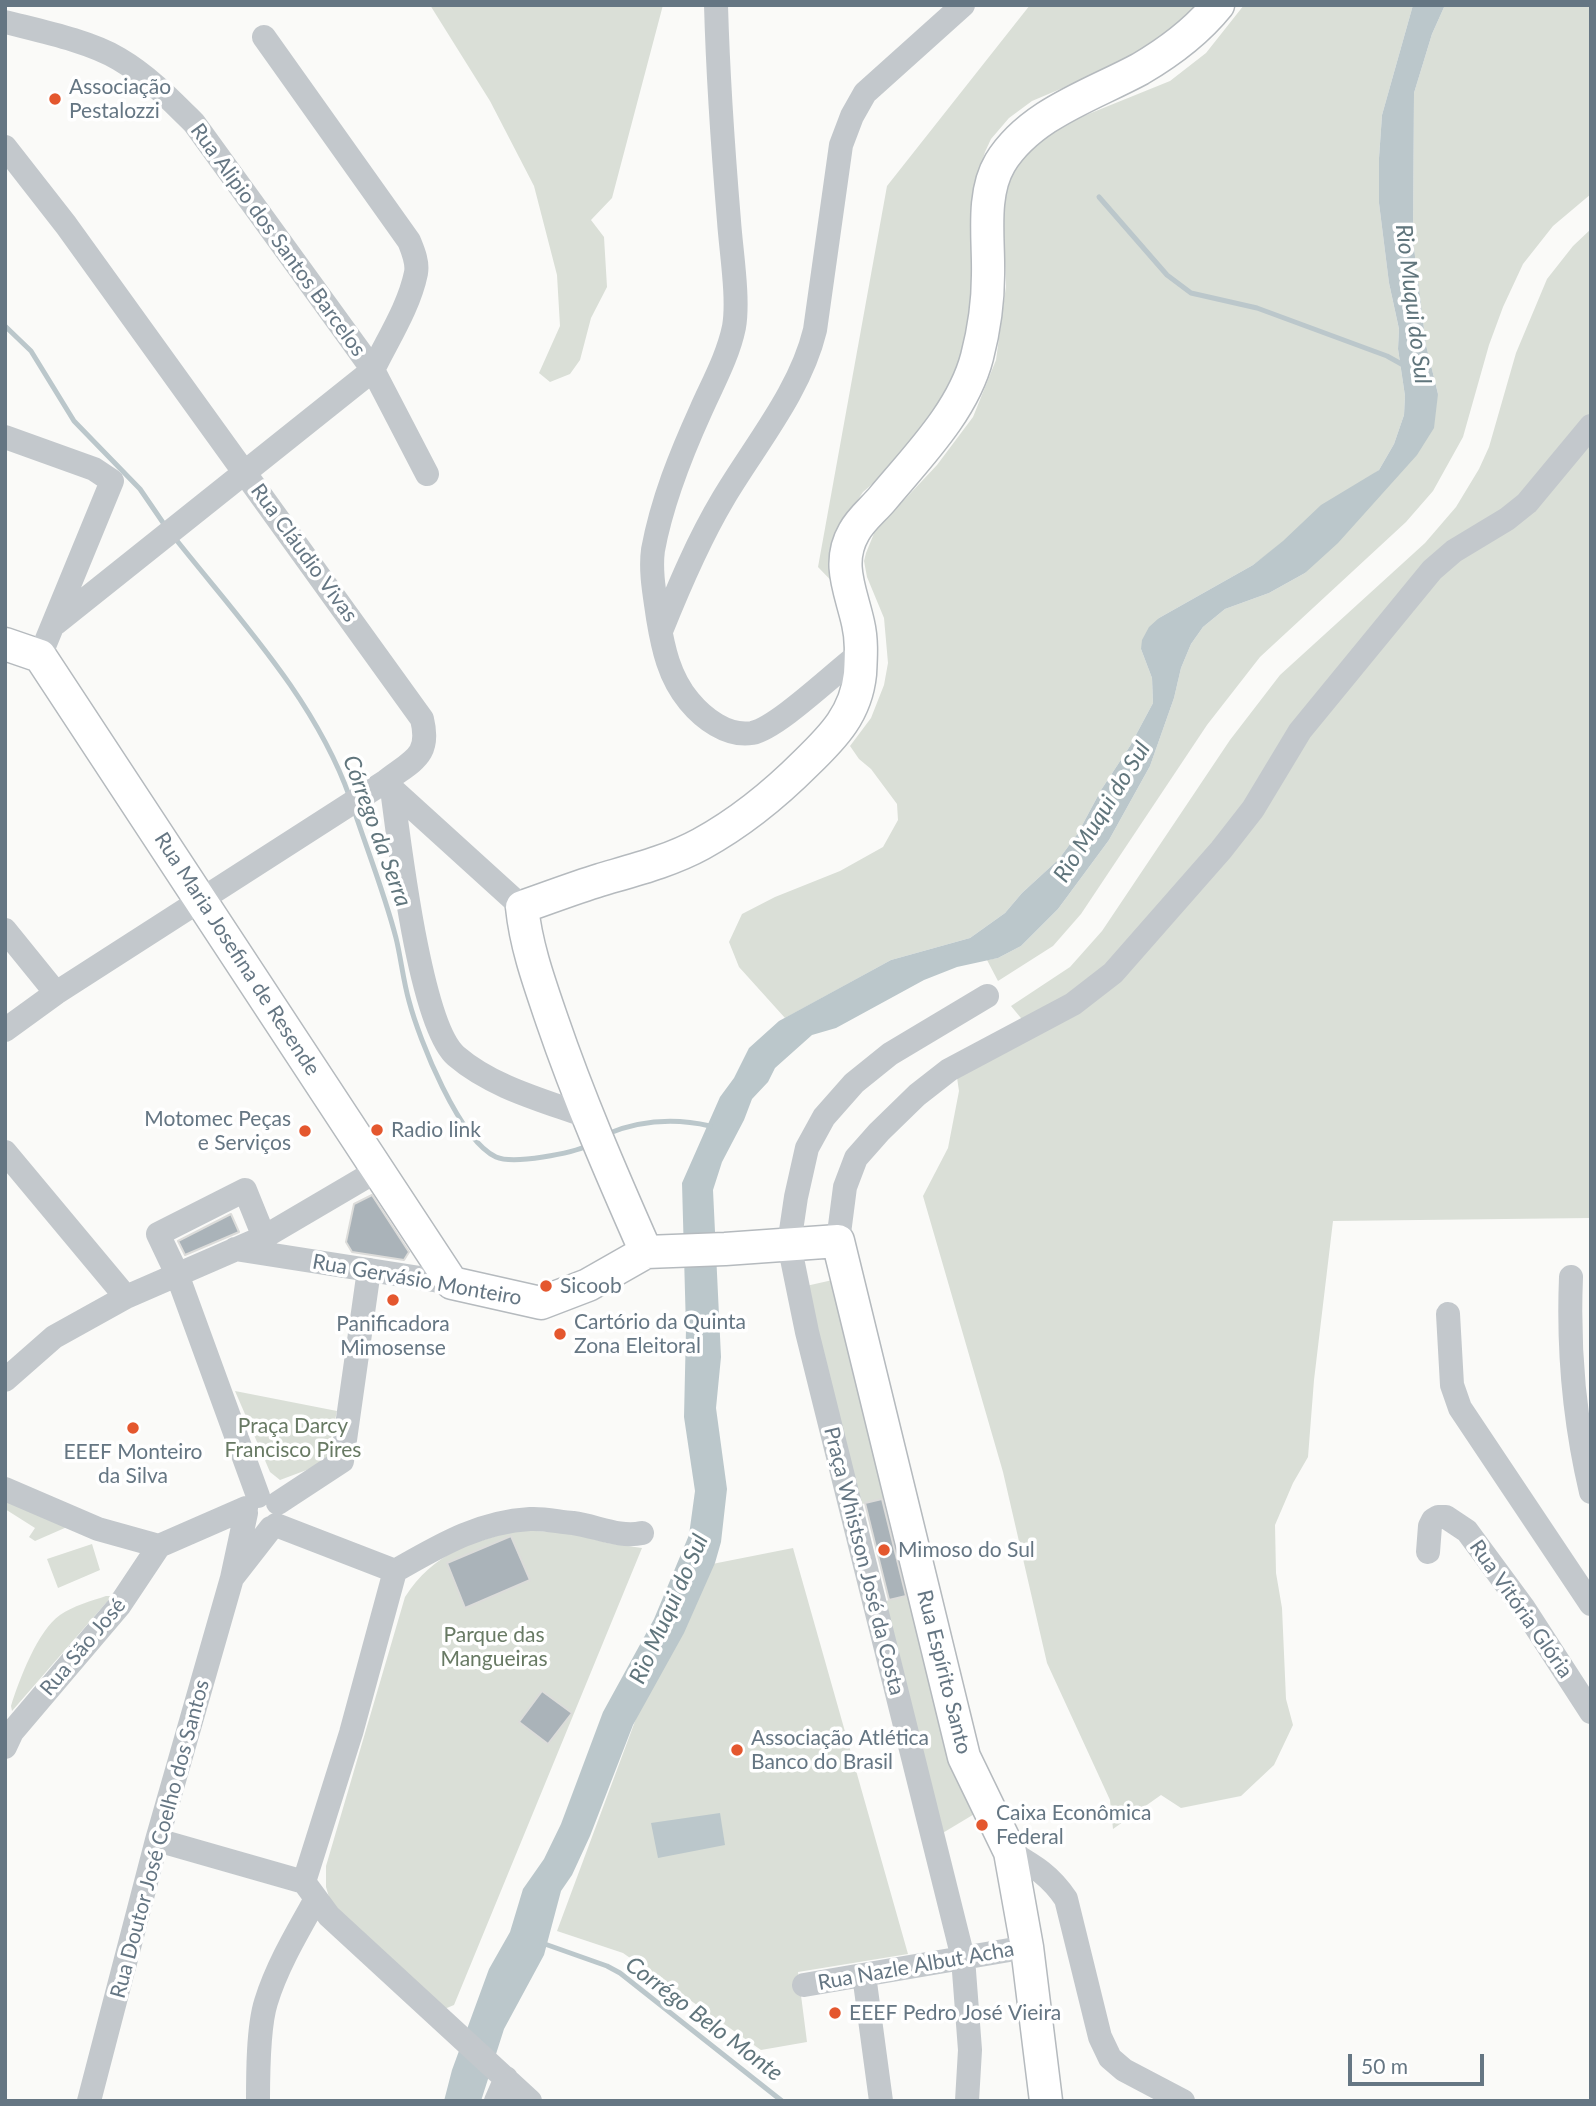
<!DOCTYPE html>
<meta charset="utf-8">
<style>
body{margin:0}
#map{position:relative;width:1596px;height:2106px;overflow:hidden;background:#fafaf8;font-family:Lato,sans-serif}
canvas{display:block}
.frame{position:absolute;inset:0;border:7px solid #657683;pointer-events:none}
.scale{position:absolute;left:1348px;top:2054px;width:136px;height:32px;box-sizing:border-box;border:4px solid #657683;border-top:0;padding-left:9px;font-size:21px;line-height:24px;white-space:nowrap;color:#657683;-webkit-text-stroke:5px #fff;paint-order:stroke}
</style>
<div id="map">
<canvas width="1596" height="2106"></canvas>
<div class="frame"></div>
<div class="scale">50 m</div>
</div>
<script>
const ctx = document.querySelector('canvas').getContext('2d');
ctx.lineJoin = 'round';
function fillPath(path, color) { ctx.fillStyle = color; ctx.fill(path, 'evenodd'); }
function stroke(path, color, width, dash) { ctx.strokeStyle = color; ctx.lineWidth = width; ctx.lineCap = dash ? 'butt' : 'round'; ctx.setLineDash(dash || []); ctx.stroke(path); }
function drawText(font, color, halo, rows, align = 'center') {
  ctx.font = font + ' Lato,sans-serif'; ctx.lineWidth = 7; ctx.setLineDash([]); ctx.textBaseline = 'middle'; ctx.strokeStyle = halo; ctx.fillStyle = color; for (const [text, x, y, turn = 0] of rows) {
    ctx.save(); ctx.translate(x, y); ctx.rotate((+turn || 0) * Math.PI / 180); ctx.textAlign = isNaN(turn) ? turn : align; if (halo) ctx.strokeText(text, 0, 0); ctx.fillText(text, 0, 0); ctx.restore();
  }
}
const green = new Path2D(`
 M 430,5 L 663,5 L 612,198 L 591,220 L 604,237 L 607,287 L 591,318 L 580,360 L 570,374 L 550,382 L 539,373 L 560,326 L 557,275 L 534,186 L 490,101 Z
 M 1030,5 L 1203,5 L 1148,52 L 1032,101 L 1009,118 L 991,139 L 985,152 L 977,179 L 978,306 L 953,392 L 883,475 L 863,492 L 848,514 L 844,594 L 818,567 L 887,186 Z
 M 1244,5 L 1413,5 L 1382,115 L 1379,158 L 1379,203 L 1389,283 L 1399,329 L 1398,349 L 1405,396 L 1404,415 L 1394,444 L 1379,470 L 1253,565 L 1159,618 L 1141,649 L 1152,678 L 1153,703 L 1130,746 L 1101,790 L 1078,833 L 1059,859 L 1022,893 L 1005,913 L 970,938 L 891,960 L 785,1018 L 739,967 L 729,942 L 742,914 L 775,897 L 840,871 L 883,847 L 898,820 L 897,804 L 871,769 L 859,759 L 850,746 L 871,718 L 884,685 L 888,663 L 884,618 L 867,577 L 864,561 L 866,553 L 875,531 L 937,465 L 973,417 L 996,360 L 1006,286 L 1003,210 L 1009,175 L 1044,132 L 1170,81 L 1206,53 Z
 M 1445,5 L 1591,5 L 1591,194 L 1553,226 L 1523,264 L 1503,307 L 1489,345 L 1463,437 L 1433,491 L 1406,522 L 1260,657 L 1207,725 L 1081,914 L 1053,946 L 998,981 L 987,960 L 998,958 L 1021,946 L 1058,909 L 1109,840 L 1150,766 L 1174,698 L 1181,668 L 1191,644 L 1203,627 L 1225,609 L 1269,593 L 1305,573 L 1438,394 L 1426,345 L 1413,240 L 1414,93 L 1432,34 Z
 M 1591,229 L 1591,1218 L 1333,1221 L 1314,1380 L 1308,1457 L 1293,1483 L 1275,1525 L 1276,1573 L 1282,1608 L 1286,1699 L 1293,1725 L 1274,1765 L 1241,1796 L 1181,1808 L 1161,1795 L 1113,1829 L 1110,1800 L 1047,1663 L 1003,1472 L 923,1196 L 948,1148 L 959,1091 L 955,1064 L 1030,1029 L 1011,1006 L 1070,967 L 1102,931 L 1230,740 L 1280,675 L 1425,543 L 1456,507 L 1479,469 L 1489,447 L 1516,353 L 1547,279 L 1573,246 Z
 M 837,1279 L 888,1498 L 858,1505 L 806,1286 Z
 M 235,1391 L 337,1411 L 327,1457 L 312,1468 L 280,1480 L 270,1472 Z
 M 5,1498 L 67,1527 L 35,1541 L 29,1537 L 35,1528 L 5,1509 Z
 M 518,1530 L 573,1533 L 607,1543 L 642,1548 L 454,2005 L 442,2010 L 332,1907 L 326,1887 L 326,1866 L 405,1597 C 434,1552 470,1543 518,1530 Z
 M 92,1544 L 100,1570 L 58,1588 L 47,1559 Z
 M 793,1548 L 908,1954 L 798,1972 L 807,2042 L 761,2050 L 623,1953 L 557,1931 L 692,1568 Z
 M 911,1595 L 947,1756 L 955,1777 L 976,1813 L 936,1837 L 881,1602 Z
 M 106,1596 L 112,1596 L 12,1711 L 11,1706 C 19,1680 38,1630 60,1615 C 73,1606 91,1601 106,1596 Z`);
const water = new Path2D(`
 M 1413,5 L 1445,5 L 1432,34 L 1414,93 L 1413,240 L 1426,345 L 1438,394 L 1434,428 L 1417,455 L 1338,543 L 1305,573 L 1269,593 L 1225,609 L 1203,627 L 1191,644 L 1181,668 L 1174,698 L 1150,766 L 1109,840 L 1058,909 L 1021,946 L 998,958 L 957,967 L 924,980 L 836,1028 L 812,1035 L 775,1068 L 768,1082 L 752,1099 L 744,1120 L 722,1162 L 713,1190 L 721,1357 L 716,1408 L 727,1489 L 721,1542 L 715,1563 L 684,1633 L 633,1725 L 590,1836 L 572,1875 L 561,1891 L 544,1955 L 504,2029 L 481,2101 L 444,2101 L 452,2070 L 489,1969 L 510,1932 L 523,1889 L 544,1859 L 561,1824 L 603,1712 L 654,1619 L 689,1535 L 695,1491 L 684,1417 L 686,1329 L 682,1183 L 720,1097 L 734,1078 L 749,1048 L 779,1021 L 891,960 L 970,938 L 1005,913 L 1022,893 L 1059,859 L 1078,833 L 1101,790 L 1130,746 L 1153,703 L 1152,678 L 1141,649 L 1142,640 L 1149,627 L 1159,618 L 1253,565 L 1283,541 L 1321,505 L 1379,470 L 1394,444 L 1404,415 L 1405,396 L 1398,349 L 1399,329 L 1389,283 L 1379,203 L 1379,158 L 1382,115 Z
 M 720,1813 L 725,1845 L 658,1858 L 651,1823 Z`);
const stream = new Path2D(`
 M 1099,197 L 1167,275 L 1191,293 L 1257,308 L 1387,356 L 1405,366
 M 5,326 L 31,351 L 74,421 L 140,489 L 166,527
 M 174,537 C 239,619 315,699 350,798
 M 354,810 C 368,852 385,895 396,938 C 401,958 403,980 409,1001 C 419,1039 459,1140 496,1157 C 514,1165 572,1153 590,1145
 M 607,1134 C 641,1120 675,1118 710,1126
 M 542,1943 L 607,1966 L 620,1973 L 782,2101`);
const building = new Path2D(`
 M 372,1195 L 409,1252 L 404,1260 L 352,1252 L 346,1242 L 354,1204 Z
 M 231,1214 L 239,1232 L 185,1255 L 178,1241 Z
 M 882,1499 L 906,1596 L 889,1600 L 865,1503 Z
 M 511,1536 L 530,1580 L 465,1608 L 447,1563 Z
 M 542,1691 L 572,1713 L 548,1744 L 519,1722 Z`);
const minor = new Path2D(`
 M 716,5 C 718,78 723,149 729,221 C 731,251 739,298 734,327 C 728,356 713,383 701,410 C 681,454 662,501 653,550 C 650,572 655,596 658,618 C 663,648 669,677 689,701 C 703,718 727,737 752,733 C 778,728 837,670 862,652
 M 5,22 C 40,31 89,41 119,59 C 148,76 171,100 194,123 L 373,370 L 427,474
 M 5,147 L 66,225 L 422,719 C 431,756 413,760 386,781 L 56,993 L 5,1030
 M 5,437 L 94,469 L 112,481 L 40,656
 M 56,623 L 373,370 C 388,339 409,307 416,273 C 418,262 413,251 409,241 L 264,37
 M 661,631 C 679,586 698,541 723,499 C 755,445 800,392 815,330 L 841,145 L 852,116 L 865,93 L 963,5
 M 386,781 L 392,789 C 399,841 420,1025 456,1056 C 492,1087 542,1100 586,1116
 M 392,789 L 522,907
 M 5,930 L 56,993
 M 5,1152 L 126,1297
 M 838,1241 L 845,1187 L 856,1158 L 879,1132 L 917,1095 L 949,1070 L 1073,1004 L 1113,973 L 1221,850 L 1253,809 L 1300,731 L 1432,570 L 1454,551 L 1507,519 L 1527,503 L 1591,426
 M 235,1249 L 452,1283
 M 1571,1277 C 1568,1350 1574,1420 1591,1492
 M 1448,1314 L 1452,1385 L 1460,1408 L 1591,1604
 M 5,1380 L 54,1337 L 126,1297 L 264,1237 L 378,1170
 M 5,1489 L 98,1529 L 159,1546 L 246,1508
 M 258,1496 L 177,1274 L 158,1234 L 245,1190 L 264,1237
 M 278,1503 L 342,1461 L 369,1270
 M 246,1513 L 232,1578 L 271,1528
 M 276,1525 L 395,1571 L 351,1733 L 304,1882
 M 1428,1552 L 1430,1526 L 1433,1520 L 1438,1517 L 1446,1517 L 1467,1531 L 1523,1607 L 1591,1712
 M 395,1571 C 439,1546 478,1522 530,1519 C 544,1518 559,1522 573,1523 C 596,1526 619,1538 642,1533
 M 5,1747 L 12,1732 L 119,1606 L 159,1546
 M 157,1840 L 304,1882
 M 1010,1852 C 1034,1866 1050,1875 1066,1899 L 1100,2037 L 1110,2058 L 1124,2070 L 1183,2101
 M 304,1882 L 329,1916 L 530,2101
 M 864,1975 L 881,2101
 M 804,1985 L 1027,1947
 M 89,2101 L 157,1840 L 232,1578
 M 258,2101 C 258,2075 258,2027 266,2002 C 277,1966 298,1931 316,1899
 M 496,2101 L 506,2078
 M 967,2101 L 970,2050 L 963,1958 L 807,1332 L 789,1244 L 796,1197 L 807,1148 L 824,1117 L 854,1083 L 890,1054 L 987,996`);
const major = new Path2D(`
 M 5,644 L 40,656 L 452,1283 L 541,1303 L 588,1285 L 646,1252 L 725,1249 L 838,1241 L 964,1757 L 1010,1852 L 1027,1947 L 1046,2101
 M 646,1252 C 612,1175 579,1099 552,1020 C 539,982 526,946 522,907 C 548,898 574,888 600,880 C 634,870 670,861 701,844 C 741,822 774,795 806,763 C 834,736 856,713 860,674 C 861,656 862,640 858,623 C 851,591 836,563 854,532 C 861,519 874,509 883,498 C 918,456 963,411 977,357 C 984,330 988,303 988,275 C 989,240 981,195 1000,163 C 1030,114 1092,95 1140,69 C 1169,52 1197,31 1218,5`);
const markers = [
 [55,99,7,"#e4572e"],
 [377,1130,7,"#e4572e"],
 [305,1131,7,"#e4572e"],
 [546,1286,7,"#e4572e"],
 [393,1300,7,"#e4572e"],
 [560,1334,7,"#e4572e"],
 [133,1428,7,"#e4572e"],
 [884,1550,7,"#e4572e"],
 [737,1750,7,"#e4572e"],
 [982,1825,7,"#e4572e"],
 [835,2013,7,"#e4572e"]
];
const poiNames = [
 ["Associação",69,87],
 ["Pestalozzi",69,111],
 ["Motomec Peças",291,1119,"right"],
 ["e Serviços",291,1143,"right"],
 ["Radio link",391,1130],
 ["Sicoob",560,1286],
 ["Cartório da Quinta",574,1322],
 ["Zona Eleitoral",574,1346],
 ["Panificadora",393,1324,"center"],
 ["Mimosense",393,1348,"center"],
 ["EEEF Monteiro",133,1452,"center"],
 ["da Silva",133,1476,"center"],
 ["Mimoso do Sul",898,1550],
 ["Associação Atlética",751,1738],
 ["Banco do Brasil",751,1762],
 ["Caixa Econômica",996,1813],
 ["Federal",996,1837],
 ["EEEF Pedro José Vieira",849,2013]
];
const streetNames = [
 ["Rua Alipio dos Santos Barcelos",278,240,54],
 ["Rua Cláudio Vivas",304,553,54],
 ["Rua Maria Josefina de Resende",237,954,57],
 ["Rua Gervásio Monteiro",417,1280,10],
 ["Praça Whistson José da Costa",864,1561,76],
 ["Rua Vitória Glória",1521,1609,55],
 ["Rua São José",83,1647,-50],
 ["Rua Espírito Santo",944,1672,76],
 ["Rua Doutor José Coelho dos Santos",160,1839,-75],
 ["Rua Nazle Albut Acha",916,1966,-10]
];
const parkNames = [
 ["Praça Darcy",293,1426],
 ["Francisco Pires",293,1450],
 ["Parque das",494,1635],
 ["Mangueiras",494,1659]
];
const waterNames = [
 ["Rio Muqui do Sul",1413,304,83],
 ["Rio Muqui do Sul",1102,812,-58],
 ["Córrego da Serra",377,831,70],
 ["Rio Muqui do Sul",669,1609,-66],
 ["Corrégo Belo Monte",704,2019,37]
];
fillPath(green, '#dadfd7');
fillPath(water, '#bbc7cb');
stroke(stream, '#bbc7cb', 5);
fillPath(building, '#aab3b9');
stroke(building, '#dcdcda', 2);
stroke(major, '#b5babe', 35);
stroke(minor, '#c3c8cc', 24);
stroke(major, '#fff', 32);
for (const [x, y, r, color] of markers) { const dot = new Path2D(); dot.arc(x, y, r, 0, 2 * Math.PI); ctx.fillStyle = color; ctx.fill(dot); stroke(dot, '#fff', 2.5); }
drawText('21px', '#657683', '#fff', poiNames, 'left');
drawText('21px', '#657683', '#fff', streetNames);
drawText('21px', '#687a64', '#fff', parkNames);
drawText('italic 23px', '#60757c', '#fff', waterNames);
</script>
